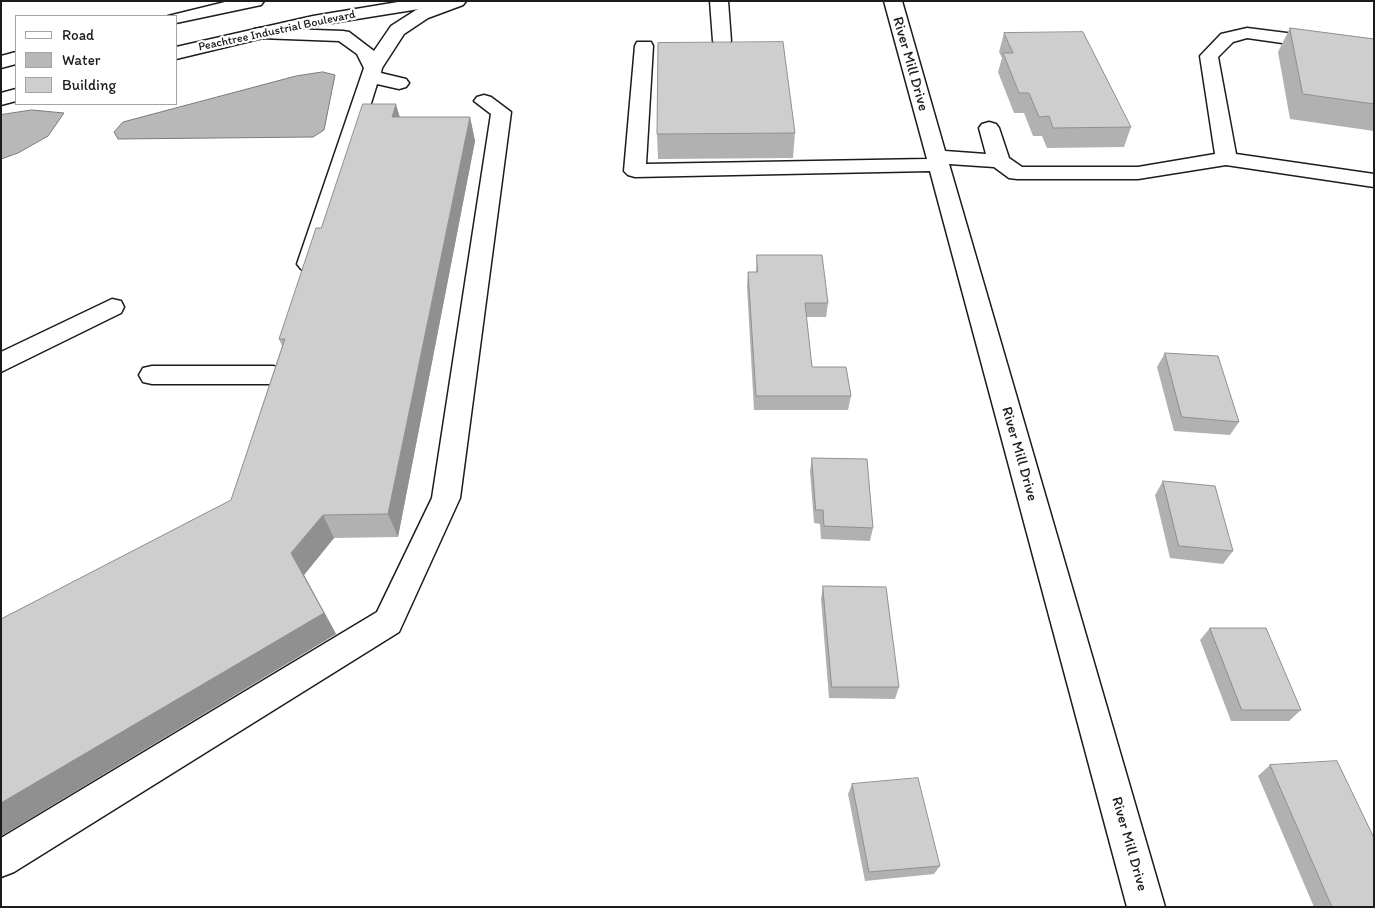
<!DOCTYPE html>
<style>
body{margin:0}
#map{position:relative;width:1375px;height:908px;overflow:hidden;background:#fff;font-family:Itim,sans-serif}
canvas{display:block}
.frame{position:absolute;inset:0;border:2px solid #1c1c1c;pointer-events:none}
.legend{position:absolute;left:15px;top:15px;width:162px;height:90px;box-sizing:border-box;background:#fff;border:1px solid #a4a4a4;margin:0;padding:6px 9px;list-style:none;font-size:15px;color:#1c1c1c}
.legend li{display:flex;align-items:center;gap:10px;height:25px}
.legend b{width:25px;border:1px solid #a4a4a4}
</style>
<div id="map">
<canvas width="1375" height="908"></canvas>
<div class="frame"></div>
<ul class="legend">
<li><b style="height:6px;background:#fff"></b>Road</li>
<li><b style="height:14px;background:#b8b8b8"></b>Water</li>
<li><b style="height:14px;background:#cecece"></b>Building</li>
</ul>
</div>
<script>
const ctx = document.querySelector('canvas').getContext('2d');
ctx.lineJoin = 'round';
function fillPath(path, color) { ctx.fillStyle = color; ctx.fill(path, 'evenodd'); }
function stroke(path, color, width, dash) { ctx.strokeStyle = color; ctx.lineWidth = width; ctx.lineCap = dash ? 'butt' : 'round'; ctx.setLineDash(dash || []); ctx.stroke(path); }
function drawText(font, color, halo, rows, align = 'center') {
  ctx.font = font + ' Itim,sans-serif'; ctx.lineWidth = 4.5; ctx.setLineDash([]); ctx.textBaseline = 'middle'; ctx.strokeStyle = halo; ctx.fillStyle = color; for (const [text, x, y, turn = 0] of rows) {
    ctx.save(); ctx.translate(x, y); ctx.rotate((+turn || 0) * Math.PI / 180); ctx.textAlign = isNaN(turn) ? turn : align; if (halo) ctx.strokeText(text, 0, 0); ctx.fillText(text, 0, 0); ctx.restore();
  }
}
const water = new Path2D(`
 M 323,72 L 335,75 L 324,130 L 313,137 L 118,139 L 114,132 L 123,122 L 296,76 Z
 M 32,110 L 64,113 L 48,136 L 18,153 L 1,159 L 1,115 Z`);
const minor = new Path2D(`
 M 440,1 L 466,1 L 463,5 L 428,18 L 404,34 L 382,68 L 381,73 L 406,79 L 409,83 L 406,87 L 399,89 L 377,84 L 321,264 L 317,269 L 309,272 L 301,269 L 297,264 L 364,68 L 357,54 L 339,41 L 260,38 L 254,37 L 251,33 L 254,29 L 260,28 L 343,31 L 349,32 L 374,51 L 391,26 L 416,10 Z
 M 710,1 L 728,1 L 731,41 L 728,45 L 716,45 L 713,41 Z
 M 884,1 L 902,1 L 945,151 L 986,154 L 979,128 L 982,124 L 989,122 L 996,124 L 999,128 L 1009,158 L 1022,167 L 1138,167 L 1215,154 L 1200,56 L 1221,34 L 1247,28 L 1374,44 L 1374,56 L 1247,38 L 1233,42 L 1218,57 L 1236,154 L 1374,174 L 1374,187 L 1226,165 L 1138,179 L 1017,179 L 1009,178 L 994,167 L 949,164 L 1165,907 L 1127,907 L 930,171 L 635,177 L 628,175 L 624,171 L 635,46 L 637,42 L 651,42 L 653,46 L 646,164 L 927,159 Z
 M 484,95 L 491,97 L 511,112 L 460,498 L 399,632 L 14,872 L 1,877 L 1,838 L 377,612 L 432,498 L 491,114 L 474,101 L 477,97 Z
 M 112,299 L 121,301 L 124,307 L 121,313 L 1,372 L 1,352 Z
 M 152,366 L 273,366 L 282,368 L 286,375 L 282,382 L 273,384 L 152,384 L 143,382 L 139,375 L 143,368 Z`);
const highway = new Path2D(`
 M 229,1 L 264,1 L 261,5 L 176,23 L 176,16 L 168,16 Z
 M 404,1 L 447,1 L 444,5 L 438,6 L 313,26 L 176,59 L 176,47 L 313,16 Z
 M 16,52 L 16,64 L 1,68 L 1,56 Z
 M 16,89 L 16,101 L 1,105 L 1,93 Z`);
const wall = new Path2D(`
 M 1290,28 L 1374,39 L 1374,131 L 1290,119 L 1278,52 Z
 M 1004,33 L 1131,127 L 1124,147 L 1047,148 L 1042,136 L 1033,136 L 1024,113 L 1014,113 L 998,72 L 1002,58 L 999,52 Z
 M 400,117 L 470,117 L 475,141 L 398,537 L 334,538 L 304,575 L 336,634 L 1,836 L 1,619 L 231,500 L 282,346 L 279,339 Z
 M 795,133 L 793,158 L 658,159 L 657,134 Z
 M 757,255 L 828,303 L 826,317 L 806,317 L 812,367 L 851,396 L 848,410 L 754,410 L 747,286 L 748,272 L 756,272 Z
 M 1165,353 L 1239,422 L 1230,435 L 1174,431 L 1157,367 Z
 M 812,458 L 873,528 L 870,541 L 821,539 L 820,524 L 814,523 L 810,471 Z
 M 1163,481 L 1233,551 L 1223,564 L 1170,558 L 1155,495 Z
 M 823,586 L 899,687 L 895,699 L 829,698 L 821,599 Z
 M 1210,628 L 1301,710 L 1289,721 L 1231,721 L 1200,640 Z
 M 1270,765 L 1374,907 L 1314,907 L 1258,776 Z
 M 852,784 L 940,866 L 934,874 L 865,881 L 848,794 Z`);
const shadedWall = new Path2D(`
 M 396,104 L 403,128 L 392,117 Z
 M 470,117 L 475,141 L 398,537 L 388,514 Z
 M 323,515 L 334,538 L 304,575 L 336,634 L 1,836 L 1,803 L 291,553 Z`);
const building = new Path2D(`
 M 1290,28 L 1374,39 L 1374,104 L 1303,94 Z
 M 1083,32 L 1131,127 L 1053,128 L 1049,116 L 1039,117 L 1029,93 L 1019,93 L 1003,53 L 1013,53 L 1004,33 Z
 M 783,42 L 795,133 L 657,134 L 658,43 Z
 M 363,104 L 396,104 L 392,117 L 470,117 L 388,514 L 323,515 L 291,553 L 324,613 L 1,803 L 1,619 L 231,500 L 285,339 L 279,339 L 316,228 L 321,228 Z
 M 757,255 L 822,255 L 828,303 L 805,303 L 812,367 L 846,367 L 851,396 L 756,396 L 748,272 L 757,272 Z
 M 1165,353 L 1218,356 L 1239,422 L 1182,417 Z
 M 812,458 L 867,459 L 873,528 L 824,526 L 823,510 L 816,510 Z
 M 1163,481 L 1215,486 L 1233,551 L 1179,546 Z
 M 823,586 L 886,587 L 899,687 L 832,687 Z
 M 1210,628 L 1266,628 L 1301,710 L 1242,710 Z
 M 1337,761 L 1374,838 L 1374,907 L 1332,907 L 1270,765 Z
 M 918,778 L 940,866 L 869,872 L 852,784 Z`);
const farStreetnames = [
 ["Peachtree Industrial Boulevard",277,31,-12]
];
const streetNames = [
 ["River Mill Drive",910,64,74],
 ["River Mill Drive",1019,454,74],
 ["River Mill Drive",1129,844,74]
];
fillPath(water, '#b8b8b8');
stroke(water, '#7a7a7a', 1);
stroke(minor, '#1c1c1c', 3);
stroke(highway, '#1c1c1c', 3);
fillPath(minor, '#fff');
fillPath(highway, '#fff');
fillPath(wall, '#b1b1b1');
fillPath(shadedWall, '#909090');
fillPath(building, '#cecece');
stroke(building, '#909090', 1);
drawText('12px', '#1c1c1c', '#fff', farStreetnames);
drawText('15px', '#1c1c1c', '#fff', streetNames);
</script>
